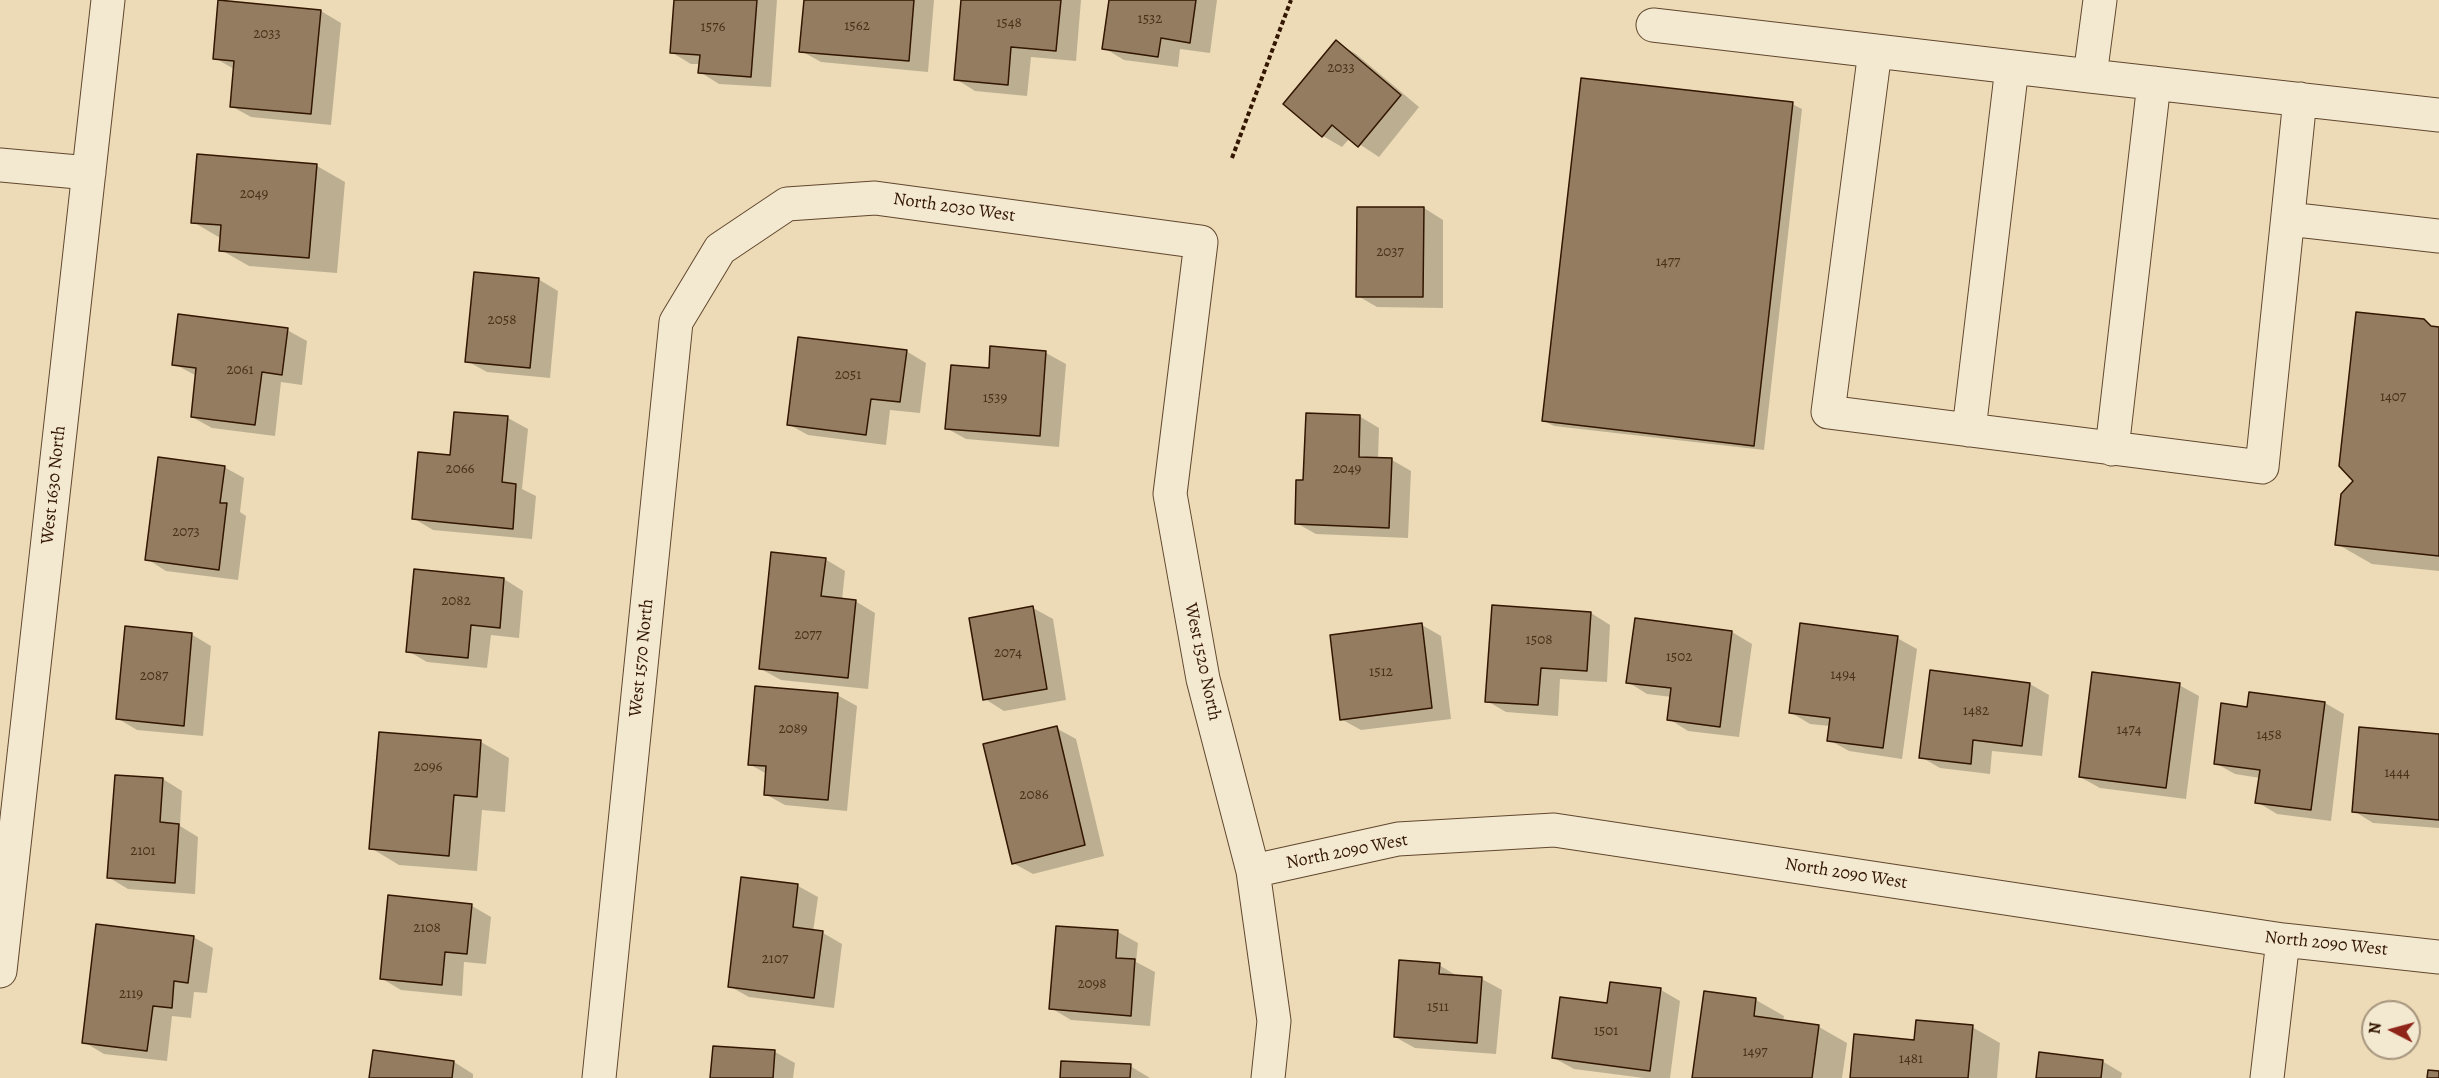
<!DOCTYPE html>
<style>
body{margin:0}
#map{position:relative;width:2439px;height:1078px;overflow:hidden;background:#ecdbb6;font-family:Alegreya,serif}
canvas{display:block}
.north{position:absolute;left:2361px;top:1000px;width:60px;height:60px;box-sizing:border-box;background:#f3e8d0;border:2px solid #a6947d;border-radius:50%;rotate:276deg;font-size:16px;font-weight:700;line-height:24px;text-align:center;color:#331601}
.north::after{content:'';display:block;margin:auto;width:21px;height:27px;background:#8f2418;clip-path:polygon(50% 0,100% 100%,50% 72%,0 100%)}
</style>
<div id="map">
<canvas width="2439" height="1078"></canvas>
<div class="north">N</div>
</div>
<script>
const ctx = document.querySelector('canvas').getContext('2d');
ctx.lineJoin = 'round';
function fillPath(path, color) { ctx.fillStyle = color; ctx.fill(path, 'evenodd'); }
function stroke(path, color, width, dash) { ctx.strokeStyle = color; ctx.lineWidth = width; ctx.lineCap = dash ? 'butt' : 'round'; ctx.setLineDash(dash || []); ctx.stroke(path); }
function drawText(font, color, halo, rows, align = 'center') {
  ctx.font = font + ' Alegreya,serif'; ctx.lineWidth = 6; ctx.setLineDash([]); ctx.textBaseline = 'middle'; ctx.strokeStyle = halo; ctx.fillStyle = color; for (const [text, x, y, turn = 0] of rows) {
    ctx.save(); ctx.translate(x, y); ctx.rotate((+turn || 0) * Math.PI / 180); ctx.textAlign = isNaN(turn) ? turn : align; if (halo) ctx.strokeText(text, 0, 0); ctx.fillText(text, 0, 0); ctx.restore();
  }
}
const shadow = new Path2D(`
 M 675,0 L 777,0 L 771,87 L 719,84 L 700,72 L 700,64 L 691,64 L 671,52 Z
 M 805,0 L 934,0 L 928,72 L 821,62 L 801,51 Z
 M 963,0 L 1081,0 L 1076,61 L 1031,57 L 1027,96 L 975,91 L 956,79 Z
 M 1111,0 L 1217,0 L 1210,53 L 1180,49 L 1178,67 L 1124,60 L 1104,48 Z
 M 220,2 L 321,11 L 341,23 L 331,125 L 251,117 L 231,106 L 234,69 L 215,58 Z
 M 1336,42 L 1356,54 L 1419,107 L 1379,157 L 1350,138 L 1342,147 L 1323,136 Z
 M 1792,104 L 1802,109 L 1764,450 L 1554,426 L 1544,421 Z
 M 317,166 L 345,182 L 337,273 L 249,266 L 221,250 L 222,239 L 193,222 Z
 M 1424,208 L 1443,220 L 1443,308 L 1377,307 L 1358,296 Z
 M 538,279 L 558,291 L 550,378 L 487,372 L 467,361 Z
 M 2423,321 L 2439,329 L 2439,571 L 2372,564 L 2337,544 L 2355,481 Z
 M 287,330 L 307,341 L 302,385 L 281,382 L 275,436 L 212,428 L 192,417 L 197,376 L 174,364 Z
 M 992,348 L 1046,353 L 1066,364 L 1059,447 L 966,439 L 946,428 L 990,369 Z
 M 906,351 L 926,363 L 920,413 L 890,410 L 886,445 L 808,435 L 788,424 Z
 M 456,413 L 508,418 L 528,429 L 522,489 L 536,496 L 532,539 L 433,530 L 413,518 L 451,456 Z
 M 1359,416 L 1379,428 L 1378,459 L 1392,460 L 1411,471 L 1408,538 L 1316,534 L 1296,523 L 1304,481 Z
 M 224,467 L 244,478 L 240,512 L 246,516 L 238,580 L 166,571 L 147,559 Z
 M 825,559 L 845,571 L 842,600 L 855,601 L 875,613 L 868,689 L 781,680 L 761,669 Z
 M 504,579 L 523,591 L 519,638 L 491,635 L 487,668 L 427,662 L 408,651 Z
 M 1033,608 L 1053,619 L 1066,700 L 1004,711 L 985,699 Z
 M 1591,613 L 1610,625 L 1607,682 L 1560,679 L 1558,716 L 1506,712 L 1487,701 Z
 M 1636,620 L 1732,632 L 1752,644 L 1739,737 L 1688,731 L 1669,719 L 1672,697 L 1647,694 L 1628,682 Z
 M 1422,625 L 1441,636 L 1451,719 L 1361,730 L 1341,719 Z
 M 191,634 L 211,646 L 203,736 L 137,730 L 117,718 Z
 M 1897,638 L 1917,649 L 1902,759 L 1849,751 L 1829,740 L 1830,726 L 1810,724 L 1790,712 Z
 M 2030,684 L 2049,695 L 2042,756 L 1992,751 L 1990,774 L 1940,768 L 1921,757 Z
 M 2179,685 L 2199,696 L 2186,799 L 2100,788 L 2080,777 Z
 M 837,695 L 857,706 L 847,811 L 785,805 L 765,794 L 767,774 L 749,764 Z
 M 2325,703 L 2344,714 L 2331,821 L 2277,814 L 2257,802 L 2260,778 L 2235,774 L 2215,763 L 2248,708 Z
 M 1056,728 L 1076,739 L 1104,856 L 1033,874 L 1013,863 Z
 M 380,734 L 481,742 L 509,758 L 505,812 L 482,810 L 477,871 L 399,865 L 371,848 Z
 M 2439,736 L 2439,828 L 2373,823 L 2354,811 Z
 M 163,779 L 182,791 L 180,826 L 198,837 L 195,894 L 128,889 L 108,877 Z
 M 742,879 L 798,886 L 818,897 L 813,932 L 823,933 L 842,944 L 834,1008 L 749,997 L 729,986 Z
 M 472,906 L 491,917 L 486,964 L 464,962 L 462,996 L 401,990 L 381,978 Z
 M 1057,927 L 1118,932 L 1138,943 L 1136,962 L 1155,972 L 1150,1026 L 1071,1020 L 1051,1008 Z
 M 193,937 L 213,948 L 207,993 L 194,992 L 191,1018 L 172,1016 L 167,1061 L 104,1054 L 84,1042 Z
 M 1439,965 L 1459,977 L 1482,979 L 1502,990 L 1496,1054 L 1415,1048 L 1395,1037 Z
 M 1611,983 L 1661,990 L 1680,1001 L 1670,1078 L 1644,1078 L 1574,1069 L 1554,1058 L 1608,1005 Z
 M 1756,1000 L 1784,1016 L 1783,1022 L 1819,1027 L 1847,1043 L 1842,1078 L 1693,1078 Z
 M 1972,1027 L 2000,1043 L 1997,1078 L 1851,1078 Z
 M 714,1047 L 775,1052 L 795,1063 L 793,1078 L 712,1078 Z
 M 2102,1061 L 2122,1073 L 2121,1078 L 2038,1078 Z
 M 454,1062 L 473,1074 L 473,1078 L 371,1078 Z
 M 1130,1066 L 1150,1078 L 1061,1078 Z`);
const building = new Path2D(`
 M 218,0 L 321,10 L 311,114 L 230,107 L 234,61 L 213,59 Z
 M 674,0 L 757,0 L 751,77 L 698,73 L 700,55 L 670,53 Z
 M 804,0 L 914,0 L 909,61 L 799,52 Z
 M 961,0 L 1061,0 L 1056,51 L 1011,47 L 1008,85 L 954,80 Z
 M 1109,0 L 1196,0 L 1190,43 L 1161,38 L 1158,57 L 1102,49 Z
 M 1336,40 L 1401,95 L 1358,147 L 1332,125 L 1322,137 L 1283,104 Z
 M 1581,78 L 1793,102 L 1754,446 L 1542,421 Z
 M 197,154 L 317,164 L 309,258 L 219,251 L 221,225 L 191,223 Z
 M 1357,207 L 1424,207 L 1423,297 L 1356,297 Z
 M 474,272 L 539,278 L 530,368 L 465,362 Z
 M 2356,312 L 2424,319 L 2431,326 L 2439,327 L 2439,556 L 2335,545 L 2341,494 L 2353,481 L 2339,466 Z
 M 178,314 L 288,328 L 282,375 L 262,372 L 255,425 L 191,417 L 196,368 L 172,365 Z
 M 798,337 L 907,350 L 900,402 L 871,399 L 866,435 L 787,425 Z
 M 990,346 L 1046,351 L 1040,436 L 945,429 L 951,365 L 989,368 Z
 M 454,412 L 508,416 L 502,482 L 516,484 L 513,529 L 412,519 L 418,452 L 450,455 Z
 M 1306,413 L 1360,415 L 1359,457 L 1392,458 L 1389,528 L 1295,524 L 1296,480 L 1303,480 Z
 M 158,457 L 225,466 L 220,503 L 227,503 L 219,570 L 145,560 Z
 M 771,552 L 826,558 L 821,596 L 856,600 L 848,678 L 759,669 Z
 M 414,569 L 504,578 L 500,628 L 471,625 L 468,658 L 406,652 Z
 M 1492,605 L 1591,612 L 1587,671 L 1541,668 L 1538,705 L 1485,702 Z
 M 1033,606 L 1047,689 L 983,700 L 969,618 Z
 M 1635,618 L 1732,631 L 1720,727 L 1667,720 L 1671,688 L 1626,683 Z
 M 1422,623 L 1432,708 L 1340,720 L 1330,635 Z
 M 1800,623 L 1898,636 L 1883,748 L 1827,741 L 1830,718 L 1789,713 Z
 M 125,626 L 192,633 L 184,726 L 116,719 Z
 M 1930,670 L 2030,683 L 2022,746 L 1973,740 L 1971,764 L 1919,758 Z
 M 2092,672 L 2180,683 L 2166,788 L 2079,777 Z
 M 755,686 L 838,693 L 828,800 L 764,795 L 766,766 L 748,765 Z
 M 2249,692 L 2325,702 L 2311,810 L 2255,803 L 2260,770 L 2214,764 L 2221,703 L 2247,707 Z
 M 1057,726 L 1085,845 L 1012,864 L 983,744 Z
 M 2359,727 L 2439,734 L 2439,820 L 2352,812 Z
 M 379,732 L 481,740 L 477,797 L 454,795 L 449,856 L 369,849 Z
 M 115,775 L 163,778 L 160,822 L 179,824 L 175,883 L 107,878 Z
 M 741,877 L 798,884 L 793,927 L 823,931 L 814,998 L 728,987 Z
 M 388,895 L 472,904 L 467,954 L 445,952 L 442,985 L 380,979 Z
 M 96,924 L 194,936 L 188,983 L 174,981 L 172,1008 L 153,1006 L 147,1051 L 82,1043 Z
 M 1056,926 L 1118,930 L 1116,958 L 1135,959 L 1131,1016 L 1049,1009 Z
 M 1399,960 L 1440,963 L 1439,974 L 1482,977 L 1477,1043 L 1394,1037 Z
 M 1610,982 L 1661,988 L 1650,1071 L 1552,1058 L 1560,997 L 1607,1003 Z
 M 1704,991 L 1756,998 L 1754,1016 L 1819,1025 L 1812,1078 L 1692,1078 Z
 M 1916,1020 L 1973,1025 L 1968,1078 L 1850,1078 L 1854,1034 L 1914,1040 Z
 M 713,1046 L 775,1050 L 773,1078 L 710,1078 Z
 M 373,1050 L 454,1061 L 452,1078 L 369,1078 Z
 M 2039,1052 L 2103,1060 L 2101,1078 L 2036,1078 Z
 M 1061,1061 L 1131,1064 L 1130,1078 L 1060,1078 Z
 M 2428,1070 L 2439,1071 L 2439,1078 L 2427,1078 Z`);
const path = new Path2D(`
 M 1232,158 L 1291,0`);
const minor = new Path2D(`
 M 2100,0 L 2090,76 L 2439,115
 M 1653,25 L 2090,76
 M 1875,51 L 1828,412 L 2262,467 L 2300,99
 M 0,165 L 89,173
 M 2288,219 L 2439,236
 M 1969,430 L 2012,67
 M 2112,449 L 2154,83
 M 1253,871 L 1398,839 L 1554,830 L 2283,940 L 2439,957
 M 0,971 L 108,0
 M 599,1078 L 676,322 L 720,249 L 787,204 L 875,198 L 1201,242 L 1170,494 L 1203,679 L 1253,871 L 1274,1021 L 1268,1078
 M 2267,1078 L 2283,940`);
const numberNames = [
 ["1532",1150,19],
 ["1548",1009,23],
 ["1562",857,26],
 ["1576",713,27],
 ["2033",267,34],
 ["2033",1341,68],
 ["2049",254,194],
 ["2037",1390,252],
 ["1477",1668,262],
 ["2058",502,320],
 ["2061",240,370],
 ["2051",848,375],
 ["1407",2393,397],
 ["1539",995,398],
 ["2066",460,469],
 ["2049",1347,469],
 ["2073",186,532],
 ["2082",456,601],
 ["2077",808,635],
 ["1508",1539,640],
 ["2074",1008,653],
 ["1502",1679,657],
 ["1512",1381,672],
 ["1494",1843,675],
 ["2087",154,676],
 ["1482",1976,711],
 ["2089",793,729],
 ["1474",2129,730],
 ["1458",2269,735],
 ["2096",428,767],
 ["1444",2397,773],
 ["2086",1034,795],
 ["2101",143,851],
 ["2108",427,928],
 ["2107",775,959],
 ["2098",1092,984],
 ["2119",131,994],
 ["1511",1438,1007],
 ["1501",1606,1031],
 ["1497",1755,1052],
 ["1481",1911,1059]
];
const streetNames = [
 ["North 2030 West",954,208,8],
 ["West 1630 North",54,485,-84],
 ["West 1570 North",642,658,-84],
 ["West 1520 North",1202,662,78],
 ["North 2090 West",1347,852,-11],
 ["North 2090 West",1846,874,9],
 ["North 2090 West",2326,944,6]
];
fillPath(shadow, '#0003');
fillPath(building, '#937c5f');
stroke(building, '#331601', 1.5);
stroke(minor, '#61472e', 35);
stroke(path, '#331601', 4, [4.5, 3]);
stroke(minor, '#f3e8d0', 33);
drawText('15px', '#4b3018', null, numberNames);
drawText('18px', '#331601', '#f3e8d0', streetNames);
</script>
